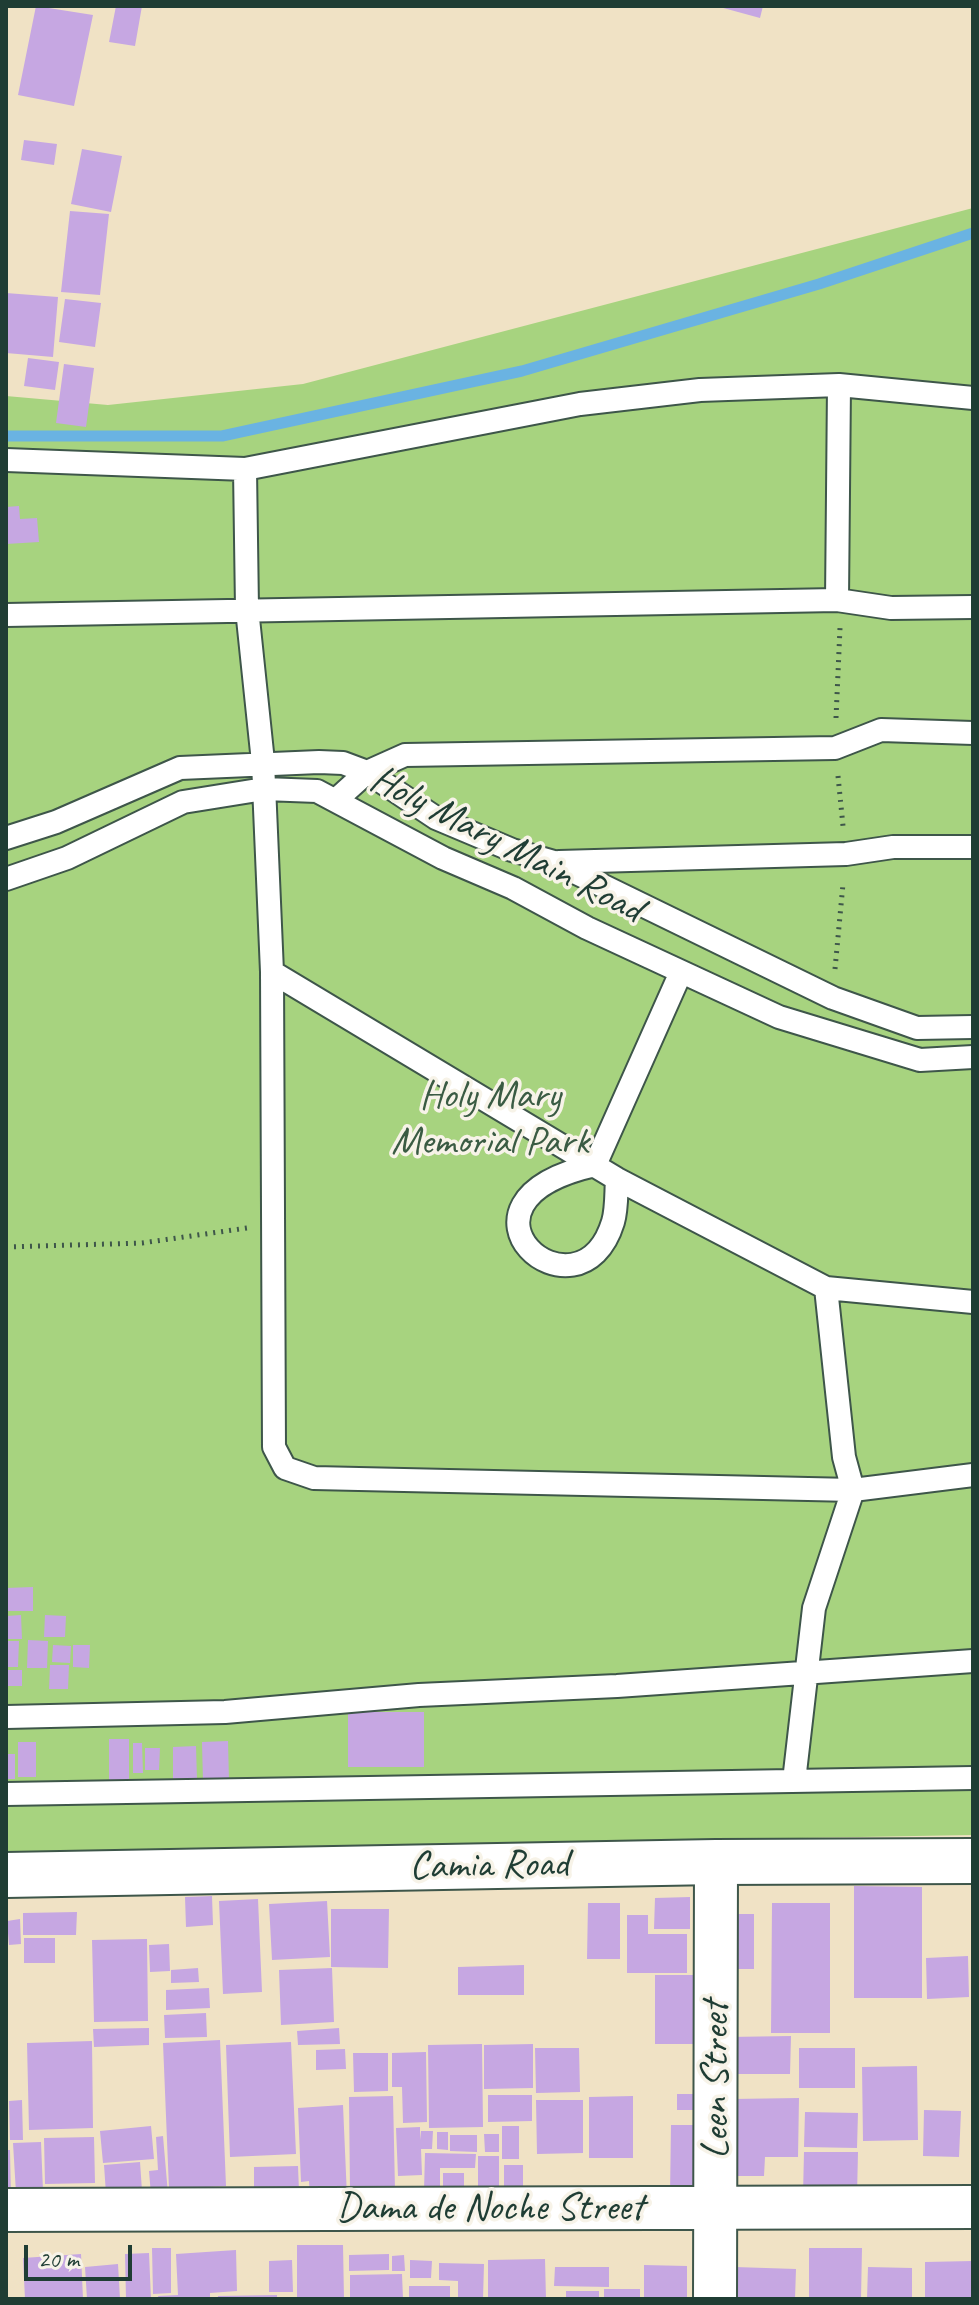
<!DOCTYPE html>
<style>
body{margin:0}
#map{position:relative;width:979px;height:2305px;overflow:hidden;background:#f0e2c5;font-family:Caveat,sans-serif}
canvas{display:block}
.frame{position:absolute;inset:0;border:8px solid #1f3d34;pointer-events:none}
.scale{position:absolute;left:24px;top:2245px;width:108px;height:36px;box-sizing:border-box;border:4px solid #1f3d34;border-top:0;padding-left:10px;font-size:24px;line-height:28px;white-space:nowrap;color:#1f3d34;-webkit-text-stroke:6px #f7f3e8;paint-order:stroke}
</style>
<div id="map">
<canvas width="979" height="2305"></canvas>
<div class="frame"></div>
<div class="scale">20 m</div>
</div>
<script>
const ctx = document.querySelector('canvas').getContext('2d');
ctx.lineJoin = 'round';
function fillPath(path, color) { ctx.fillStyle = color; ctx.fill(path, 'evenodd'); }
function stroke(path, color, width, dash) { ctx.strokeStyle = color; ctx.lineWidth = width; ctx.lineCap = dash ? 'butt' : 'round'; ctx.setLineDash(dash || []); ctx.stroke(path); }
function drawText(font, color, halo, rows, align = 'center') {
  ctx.font = font + ' Caveat,sans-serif'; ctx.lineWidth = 7; ctx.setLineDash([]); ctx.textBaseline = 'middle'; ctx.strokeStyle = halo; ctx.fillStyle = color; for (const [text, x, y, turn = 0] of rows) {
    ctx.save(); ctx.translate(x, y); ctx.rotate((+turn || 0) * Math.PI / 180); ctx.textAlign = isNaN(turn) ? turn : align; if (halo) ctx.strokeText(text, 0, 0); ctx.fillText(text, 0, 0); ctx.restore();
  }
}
const green = new Path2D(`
 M 973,208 L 973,1835 L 515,1843 L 6,1859 L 6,396 L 108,405 L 303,384 Z`);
const stream = new Path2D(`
 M 6,436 L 222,436 L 522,371 L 819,284 L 973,233`);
const building = new Path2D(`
 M 36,6 L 93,15 L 74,106 L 18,95 Z
 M 116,6 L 142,6 L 135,46 L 109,42 Z
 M 716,6 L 763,6 L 760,18 Z
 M 24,140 L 57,144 L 54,165 L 21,160 Z
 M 82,149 L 122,156 L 111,212 L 71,204 Z
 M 70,211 L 109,214 L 100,295 L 61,292 Z
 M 6,293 L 58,297 L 53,357 L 6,353 Z
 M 65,299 L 101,303 L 95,347 L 59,342 Z
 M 28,358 L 59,362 L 55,390 L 24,386 Z
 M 64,364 L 94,368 L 86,427 L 56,423 Z
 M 19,506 L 20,519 L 37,518 L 39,542 L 6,544 L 6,507 Z
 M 33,1587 L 33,1611 L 6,1611 L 6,1588 Z
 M 21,1615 L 22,1639 L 6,1639 L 6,1616 Z
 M 45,1615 L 66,1616 L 65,1637 L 44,1637 Z
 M 28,1640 L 48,1641 L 47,1668 L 27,1668 Z
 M 6,1641 L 19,1641 L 18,1667 L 6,1667 Z
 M 53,1645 L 71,1646 L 70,1663 L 52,1662 Z
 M 73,1645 L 90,1645 L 89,1668 L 73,1667 Z
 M 50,1665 L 69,1665 L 68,1689 L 49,1689 Z
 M 6,1670 L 22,1670 L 22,1686 L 6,1686 Z
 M 348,1712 L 424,1712 L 424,1767 L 348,1767 Z
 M 109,1739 L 129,1739 L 129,1781 L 109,1781 Z
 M 228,1741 L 229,1781 L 203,1782 L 202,1742 Z
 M 18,1742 L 36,1742 L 36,1777 L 18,1777 Z
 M 133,1743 L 142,1743 L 143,1773 L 133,1773 Z
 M 196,1746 L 197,1780 L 173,1780 L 173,1747 Z
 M 145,1748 L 160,1748 L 159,1770 L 145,1770 Z
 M 6,1754 L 15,1754 L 15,1779 L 6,1779 Z
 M 854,1886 L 922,1887 L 922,1998 L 854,1998 Z
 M 212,1896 L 213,1925 L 186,1927 L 185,1897 Z
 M 690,1897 L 690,1929 L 654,1929 L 655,1898 Z
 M 258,1899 L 262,1992 L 223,1994 L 219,1901 Z
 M 327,1901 L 330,1957 L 272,1960 L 269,1904 Z
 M 588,1903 L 620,1903 L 620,1959 L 587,1959 Z
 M 772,1903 L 830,1903 L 830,2033 L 771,2033 Z
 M 331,1909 L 389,1909 L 388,1968 L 331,1967 Z
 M 77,1912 L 76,1935 L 23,1935 L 23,1913 Z
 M 726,1914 L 754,1914 L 754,1969 L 725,1969 Z
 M 627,1915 L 648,1915 L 648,1934 L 687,1934 L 687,1973 L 627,1973 Z
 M 20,1919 L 21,1944 L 9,1945 L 7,1921 Z
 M 24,1938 L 55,1938 L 55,1963 L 24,1963 Z
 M 147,1939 L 148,2021 L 94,2022 L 92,1940 Z
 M 169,1944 L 170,1971 L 150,1972 L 149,1945 Z
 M 968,1956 L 969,1997 L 927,1999 L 926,1958 Z
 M 524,1965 L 524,1995 L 458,1995 L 458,1967 Z
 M 198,1968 L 199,1982 L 171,1983 L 171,1970 Z
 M 332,1968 L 334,2022 L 281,2025 L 279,1970 Z
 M 655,1975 L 711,1975 L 711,2044 L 655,2044 Z
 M 209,1988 L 210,2008 L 166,2010 L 166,1990 Z
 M 206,2013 L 207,2037 L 165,2038 L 164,2015 Z
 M 149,2028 L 149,2045 L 94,2047 L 93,2029 Z
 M 339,2028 L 340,2044 L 298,2045 L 297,2031 Z
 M 791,2036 L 790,2074 L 729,2074 L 728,2037 Z
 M 220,2040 L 226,2186 L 169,2189 L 163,2043 Z
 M 92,2041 L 93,2128 L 29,2130 L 27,2043 Z
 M 291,2042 L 296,2154 L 230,2157 L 226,2045 Z
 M 482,2044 L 483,2127 L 429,2128 L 428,2045 Z
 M 533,2044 L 533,2088 L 484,2089 L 484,2045 Z
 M 535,2048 L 579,2048 L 580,2092 L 536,2093 Z
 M 799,2048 L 855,2048 L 855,2088 L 799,2088 Z
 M 345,2049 L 346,2069 L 316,2070 L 316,2050 Z
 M 426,2052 L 427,2122 L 403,2123 L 402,2087 L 392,2087 L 392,2053 Z
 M 353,2053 L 388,2053 L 388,2091 L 354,2092 Z
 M 917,2066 L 918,2140 L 863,2141 L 862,2067 Z
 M 677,2094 L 701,2094 L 701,2110 L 677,2110 Z
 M 488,2095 L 532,2095 L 532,2121 L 488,2122 Z
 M 393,2096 L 395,2190 L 350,2191 L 349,2097 Z
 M 633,2096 L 633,2158 L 589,2158 L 589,2097 Z
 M 799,2098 L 798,2157 L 765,2157 L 764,2176 L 732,2176 L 732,2099 Z
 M 22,2100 L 23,2140 L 10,2140 L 9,2101 Z
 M 536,2100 L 583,2100 L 583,2153 L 537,2154 Z
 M 343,2105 L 347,2197 L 310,2198 L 309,2181 L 301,2182 L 298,2108 Z
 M 924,2110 L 961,2111 L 959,2157 L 923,2156 Z
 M 805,2112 L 858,2113 L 857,2148 L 804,2147 Z
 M 671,2125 L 698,2125 L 698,2195 L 670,2195 Z
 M 151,2126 L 154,2159 L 103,2163 L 100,2131 Z
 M 502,2126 L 519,2126 L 519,2159 L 502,2159 Z
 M 420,2127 L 420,2140 L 421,2131 L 433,2131 L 432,2149 L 421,2149 L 422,2175 L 398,2176 L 396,2128 Z
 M 437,2132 L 448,2132 L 448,2150 L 437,2149 Z
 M 484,2134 L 499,2134 L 499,2152 L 485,2152 Z
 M 450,2135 L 477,2135 L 477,2152 L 450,2151 Z
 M 163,2136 L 168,2194 L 151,2195 L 149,2171 L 158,2170 L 156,2137 Z
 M 94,2137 L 95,2183 L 45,2184 L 44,2138 Z
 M 41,2142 L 43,2191 L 16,2193 L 13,2143 Z
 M 6,2150 L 10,2150 L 11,2199 L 6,2199 Z
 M 804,2152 L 858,2152 L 857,2195 L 803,2195 Z
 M 425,2153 L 476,2154 L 475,2168 L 440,2168 L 440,2191 L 424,2191 Z
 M 478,2156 L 499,2156 L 499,2194 L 478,2194 Z
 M 140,2162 L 143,2205 L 107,2208 L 104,2165 Z
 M 504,2165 L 523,2165 L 523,2194 L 504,2194 Z
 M 298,2166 L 299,2191 L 254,2192 L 254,2167 Z
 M 443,2173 L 464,2173 L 464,2192 L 443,2192 Z
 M 297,2245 L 343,2245 L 344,2299 L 297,2299 Z
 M 152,2248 L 171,2248 L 171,2293 L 153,2294 Z
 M 809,2248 L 862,2248 L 861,2299 L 809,2299 Z
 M 236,2250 L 237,2291 L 210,2293 L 210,2299 L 159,2299 L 158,2296 L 178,2295 L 176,2254 Z
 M 149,2253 L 151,2299 L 126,2299 L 125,2254 Z
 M 81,2254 L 83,2299 L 25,2299 L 23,2258 Z
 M 389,2254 L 389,2270 L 349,2271 L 349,2255 Z
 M 404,2255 L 405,2271 L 392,2271 L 392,2256 Z
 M 545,2259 L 546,2299 L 488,2299 L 488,2260 Z
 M 292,2260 L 293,2292 L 269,2292 L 269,2261 Z
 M 410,2260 L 432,2261 L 431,2278 L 410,2278 Z
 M 973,2261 L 973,2299 L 925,2299 L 925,2262 Z
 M 439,2263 L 484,2264 L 483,2299 L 458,2299 L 458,2281 L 439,2280 Z
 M 118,2264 L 120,2299 L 87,2299 L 85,2267 Z
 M 644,2265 L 687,2266 L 687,2299 L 644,2299 Z
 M 555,2267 L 609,2267 L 609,2287 L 554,2286 Z
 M 735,2267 L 796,2269 L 795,2299 L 734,2299 Z
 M 868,2267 L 912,2268 L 912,2299 L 867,2299 Z
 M 402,2274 L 403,2299 L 350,2299 L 350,2275 Z
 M 409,2286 L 450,2286 L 450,2299 L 409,2299 Z
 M 604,2289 L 640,2289 L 640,2299 L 604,2299 Z
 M 566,2291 L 599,2291 L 599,2299 L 566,2299 Z
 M 277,2295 L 277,2299 L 218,2299 L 218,2296 Z`);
const path = new Path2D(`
 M 836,718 L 840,628
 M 838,776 L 843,826
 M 835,969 L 843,884
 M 6,1247 L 142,1243 L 247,1228`);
const lane = new Path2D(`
 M 6,460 L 245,469 L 580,404 L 700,390 L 839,385 L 973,398
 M 245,469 L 247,609 L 263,762 L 272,972 L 274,1447 L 285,1468 L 314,1478 L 853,1490 L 973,1475
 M 837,600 L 839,385
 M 6,615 L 837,600 L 891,608 L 973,607
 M 336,800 L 367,772 L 405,755 L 835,748 L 881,730 L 973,733
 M 6,838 L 56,822 L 180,768 L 319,762 L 343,763 L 367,772 L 436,818 L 512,850 L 554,862 L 833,998 L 917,1028 L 973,1027
 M 559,862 L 846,854 L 893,847 L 973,847
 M 6,879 L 67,858 L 183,802 L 264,789 L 317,791 L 443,858 L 513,888 L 587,928 L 779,1017 L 920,1060 L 973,1057
 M 272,972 L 617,1179 L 826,1288 L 973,1302
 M 617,1179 C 616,1192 617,1209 613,1222 C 579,1332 429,1202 595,1165 L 681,972
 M 6,1717 L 225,1712 L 419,1695 L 617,1686 L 973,1661
 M 794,1781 L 814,1608 L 853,1490 L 844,1457 L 826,1288
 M 6,1794 L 973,1778`);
const street = new Path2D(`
 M 6,2210 L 973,2207
 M 715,2299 L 716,1862`);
const secondary = new Path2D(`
 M 6,1875 L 716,1862 L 973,1861`);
const streetNames = [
 ["Holy Mary Main Road",506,845,27],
 ["Camia Road",489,1866,-1],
 ["Leen Street",717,2080,-90],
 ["Dama de Noche Street",490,2209]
];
const parkNames = [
 ["Holy Mary",490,1097],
 ["Memorial Park",490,1143]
];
fillPath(green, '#a7d37f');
stroke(stream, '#6ab3e2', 11);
fillPath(building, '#c6a7e2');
stroke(lane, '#3e564a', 26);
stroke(street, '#3e564a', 46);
stroke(secondary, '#3e564a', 48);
stroke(path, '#3e564a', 5, [2, 6]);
stroke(lane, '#fff', 22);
stroke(street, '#fff', 42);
stroke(secondary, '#fff', 44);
drawText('40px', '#1f3d34', '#f7f3e8', streetNames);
drawText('40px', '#3a5b43', '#f7f3e8', parkNames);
</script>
